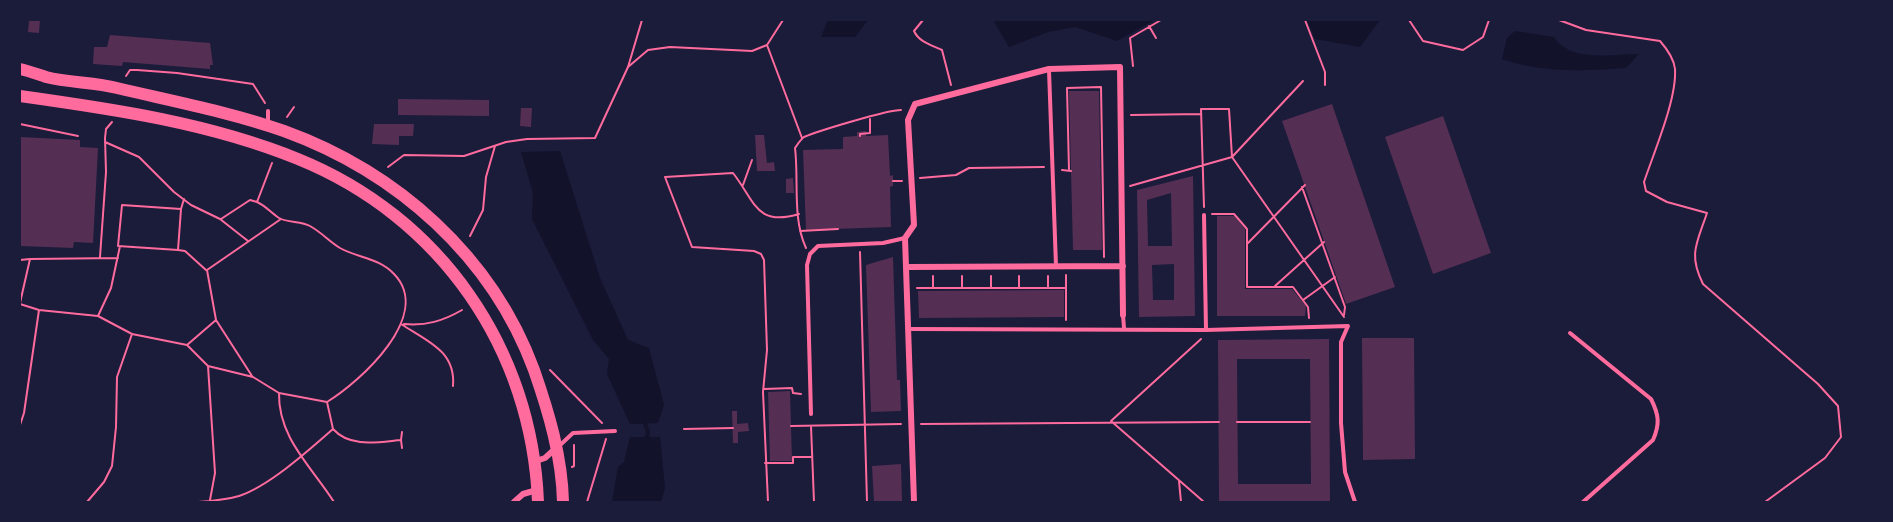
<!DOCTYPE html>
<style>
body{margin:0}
#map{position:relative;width:1893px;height:522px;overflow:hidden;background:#1b1b3a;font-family:"Golos Text",sans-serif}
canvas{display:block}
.frame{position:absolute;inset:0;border:21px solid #1b1b3a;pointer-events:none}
</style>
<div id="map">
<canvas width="1893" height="522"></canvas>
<div class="frame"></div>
</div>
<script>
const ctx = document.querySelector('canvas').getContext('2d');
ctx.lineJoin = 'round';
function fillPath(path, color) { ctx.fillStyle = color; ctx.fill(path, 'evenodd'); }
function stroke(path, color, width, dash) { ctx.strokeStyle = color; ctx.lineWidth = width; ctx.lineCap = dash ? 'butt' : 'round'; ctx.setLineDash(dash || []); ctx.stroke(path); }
const water = new Path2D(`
 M 828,20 L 868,20 L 855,37 L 821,37 Z
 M 993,20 L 1155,20 L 1117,41 L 1075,27 L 1048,32 L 1009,47 Z
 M 1307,20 L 1380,20 L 1360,47 L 1315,39 Z
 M 1515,31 L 1554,37 C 1570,63 1613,54 1639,54 L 1626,68 C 1586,71 1541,73 1502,59 L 1507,38 Z
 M 560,151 L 600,278 L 628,340 L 649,348 L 664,405 L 658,423 L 630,424 L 607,374 L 609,359 L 593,340 L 532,219 L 533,193 L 521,152 Z
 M 630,437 L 660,437 L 665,488 L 661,502 L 612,502 L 618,467 L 624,462 Z`);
const stream = new Path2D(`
 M 644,420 L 648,432 L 646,442`);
const building = new Path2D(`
 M 29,20 L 40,20 L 39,33 L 28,32 Z
 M 110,35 L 210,43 L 213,65 L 210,65 L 210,69 L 123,62 L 122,66 L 93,64 L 94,47 L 107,47 Z
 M 1069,91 L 1099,91 L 1102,250 L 1073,250 Z
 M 398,99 L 489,100 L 489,116 L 398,115 Z
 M 1332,104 L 1395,287 L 1346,304 L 1282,121 Z
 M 521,108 L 532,108 L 531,127 L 520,126 Z
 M 1443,116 L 1491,253 L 1433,274 L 1385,137 Z
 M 374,124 L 414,124 L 413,136 L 399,136 L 399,145 L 372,144 Z
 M 866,131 L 866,136 L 888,135 L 890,176 L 893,175 L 893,186 L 890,187 L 891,227 L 806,230 L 803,150 L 843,149 L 843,137 L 857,136 L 857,132 Z
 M 755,135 L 764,135 L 767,163 L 774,162 L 775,171 L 757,171 Z
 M 20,137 L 80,140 L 80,147 L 98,148 L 93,243 L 74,242 L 73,248 L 20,246 Z
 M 1193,176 L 1195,316 L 1139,317 L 1137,190 ZM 1171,193 L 1172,246 L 1148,246 L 1147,200 ZM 1174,264 L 1174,300 L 1153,300 L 1152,265 Z
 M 793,178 L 794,193 L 786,193 L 786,179 Z
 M 1217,216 L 1234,216 L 1245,229 L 1245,289 L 1292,289 L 1306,306 L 1305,316 L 1217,316 Z
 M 893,257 L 897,380 L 900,380 L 901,411 L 871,412 L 866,265 Z
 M 1064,290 L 1064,317 L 919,318 L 918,291 Z
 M 1362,338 L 1414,338 L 1415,459 L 1363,460 Z
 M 1329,339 L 1330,502 L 1219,502 L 1218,340 ZM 1237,359 L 1310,359 L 1311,484 L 1238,484 Z
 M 790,391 L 792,461 L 770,461 L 768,392 Z
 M 732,411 L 737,411 L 737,424 L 748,423 L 749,431 L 738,432 L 738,443 L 733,443 Z
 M 901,464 L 902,502 L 874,502 L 872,466 Z`);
const path = new Path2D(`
 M 923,20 L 914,31 C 919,42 931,45 942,50 L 951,85
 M 1305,20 L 1325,72 L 1325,85
 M 1409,20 L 1423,41 L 1463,50 L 1483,37 L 1489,20
 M 1559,20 L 1586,30 L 1660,41 C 1667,49 1674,58 1675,69 C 1677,99 1654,152 1644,182 L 1646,191 L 1667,202 L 1707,213 C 1697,243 1688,254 1703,284 L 1818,384 L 1838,406 L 1841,437 L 1825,458 L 1765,502
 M 1149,26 L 1156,38
 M 767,45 L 802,138
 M 1133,66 L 1130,38 L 1161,20
 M 628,67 L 648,50 L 670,47 L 752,51 L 767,45 L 783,20
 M 126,76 L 130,70 L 137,70 L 177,73 L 253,84 L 265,103
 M 1131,115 L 1201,114
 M 287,117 L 294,107
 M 20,124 L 78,136
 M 860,136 L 860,134 L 870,133 L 870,119
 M 105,142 L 139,157 L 174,192 L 191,205 L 220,219 L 248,241
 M 272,163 L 257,202 C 266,206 271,213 279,218 C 288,223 301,221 310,226 C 321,232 330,242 340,248 C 358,258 379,258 394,274 C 434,315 360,382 327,402 L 279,393
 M 388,167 L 404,155 L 464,156 L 506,142 L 527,139 L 595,138 L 628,67 L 642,20
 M 1062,170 L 1071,171
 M 1069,170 L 1067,88 L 1101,87 L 1104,257
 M 920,178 L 956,175 L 969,168 L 1044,167
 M 893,181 L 902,181
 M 743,185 L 752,160
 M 1130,186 L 1232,157 L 1303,81
 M 1302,187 L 1345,307 L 1344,315
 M 122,205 L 181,209 L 178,250 L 118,246 Z
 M 1204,207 L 1201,109 L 1229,109 L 1232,157 L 1344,317
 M 181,209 L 184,199
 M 1212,214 L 1234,214 L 1247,229 L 1247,287 L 1293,287 L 1308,307 L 1309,318
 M 221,219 L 250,200 L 257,202
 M 800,231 L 838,229
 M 470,236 L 483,210 L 486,177 L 495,146
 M 1248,243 L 1305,185
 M 806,248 C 792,218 799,180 795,148 C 798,144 800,140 804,137 C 818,131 887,110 901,110
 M 178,250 L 185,251 L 206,270
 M 860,252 L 867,502
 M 100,257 L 106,172 L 105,138 L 106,129 L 112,122
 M 20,260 L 30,259
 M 1066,275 L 1066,320
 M 962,276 L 962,288
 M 1019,276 L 1019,288
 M 1275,286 L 1324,242
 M 917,288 L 1066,288
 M 933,288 L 933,276
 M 991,288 L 991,276
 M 1048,288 L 1048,276
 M 1303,300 L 1335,277
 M 20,303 L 30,259 L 118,258
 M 20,304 L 39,310 L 98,316 L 132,334 L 187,345
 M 98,316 L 111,288 L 120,246
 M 216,320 L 187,345 L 208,366 L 253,377 L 279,393 C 278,438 312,467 334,502
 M 401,324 C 427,341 456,351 453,386
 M 404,324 C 426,326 443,321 462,310
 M 1201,339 L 1111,421 L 1204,502
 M 208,366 L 215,473 L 210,500
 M 550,370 L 602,423
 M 252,376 L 216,320 L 207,270 L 281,219
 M 764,389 L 792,388 L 793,393 L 801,394
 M 1237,422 L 1310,422
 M 921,424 L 1219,422
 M 20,425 L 24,413 L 39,310
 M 791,426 L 901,424
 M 811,426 L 814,502
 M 333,429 C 350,448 378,442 401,440 L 402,448
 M 684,429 L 733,428
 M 401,440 L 402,432
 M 765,463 L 793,463 L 793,457 L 812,457
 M 572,467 L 574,466 L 574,445
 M 1179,481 L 1181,502
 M 87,502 L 104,482 L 112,466 L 116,427 L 117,377 L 132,334
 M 198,502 C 212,501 225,500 239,496 C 269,486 308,451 333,429 L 327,402
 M 587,502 L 606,439
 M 768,502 L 763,392 L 767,350 L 764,260 L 761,254 L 754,251 L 692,247 L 665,177 L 733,173 C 755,201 756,227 799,214`);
const service = new Path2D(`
 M 1049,70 L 1056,266
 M 268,123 L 268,111
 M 1204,215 L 1206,330
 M 1123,315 L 1124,328
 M 909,329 L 1206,330 L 1348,326 L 1341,342 L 1341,423 L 1345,472 L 1355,502
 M 1570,333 L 1651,399 C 1659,415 1660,424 1653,440 L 1583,502
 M 811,414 L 807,265 L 810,254 L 818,246 L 883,243 L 905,238
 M 558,447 L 573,433 L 615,431`);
const minor = new Path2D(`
 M 908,267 L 1123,266
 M 536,461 L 545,458 L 556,448
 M 514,502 L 523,494 L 537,490
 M 914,502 L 905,238 L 914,225 L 908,120 L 915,104 L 1049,69 L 1120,67 L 1123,315`);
const secondary = new Path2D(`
 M 20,69 C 29,71 37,74 46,77 C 69,83 94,82 117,88 C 172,101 230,112 284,131 C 397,172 492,256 534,370 C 549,413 562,457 563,502
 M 20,96 C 113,109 210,123 298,159 C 441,217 532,349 538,502`);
fillPath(water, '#12122b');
stroke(stream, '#12122b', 4);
fillPath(building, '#542f53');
stroke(path, '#ff6b9d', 2);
stroke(service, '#ff6b9d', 4);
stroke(minor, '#ff6b9d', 6);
stroke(secondary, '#ff6b9d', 12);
</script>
